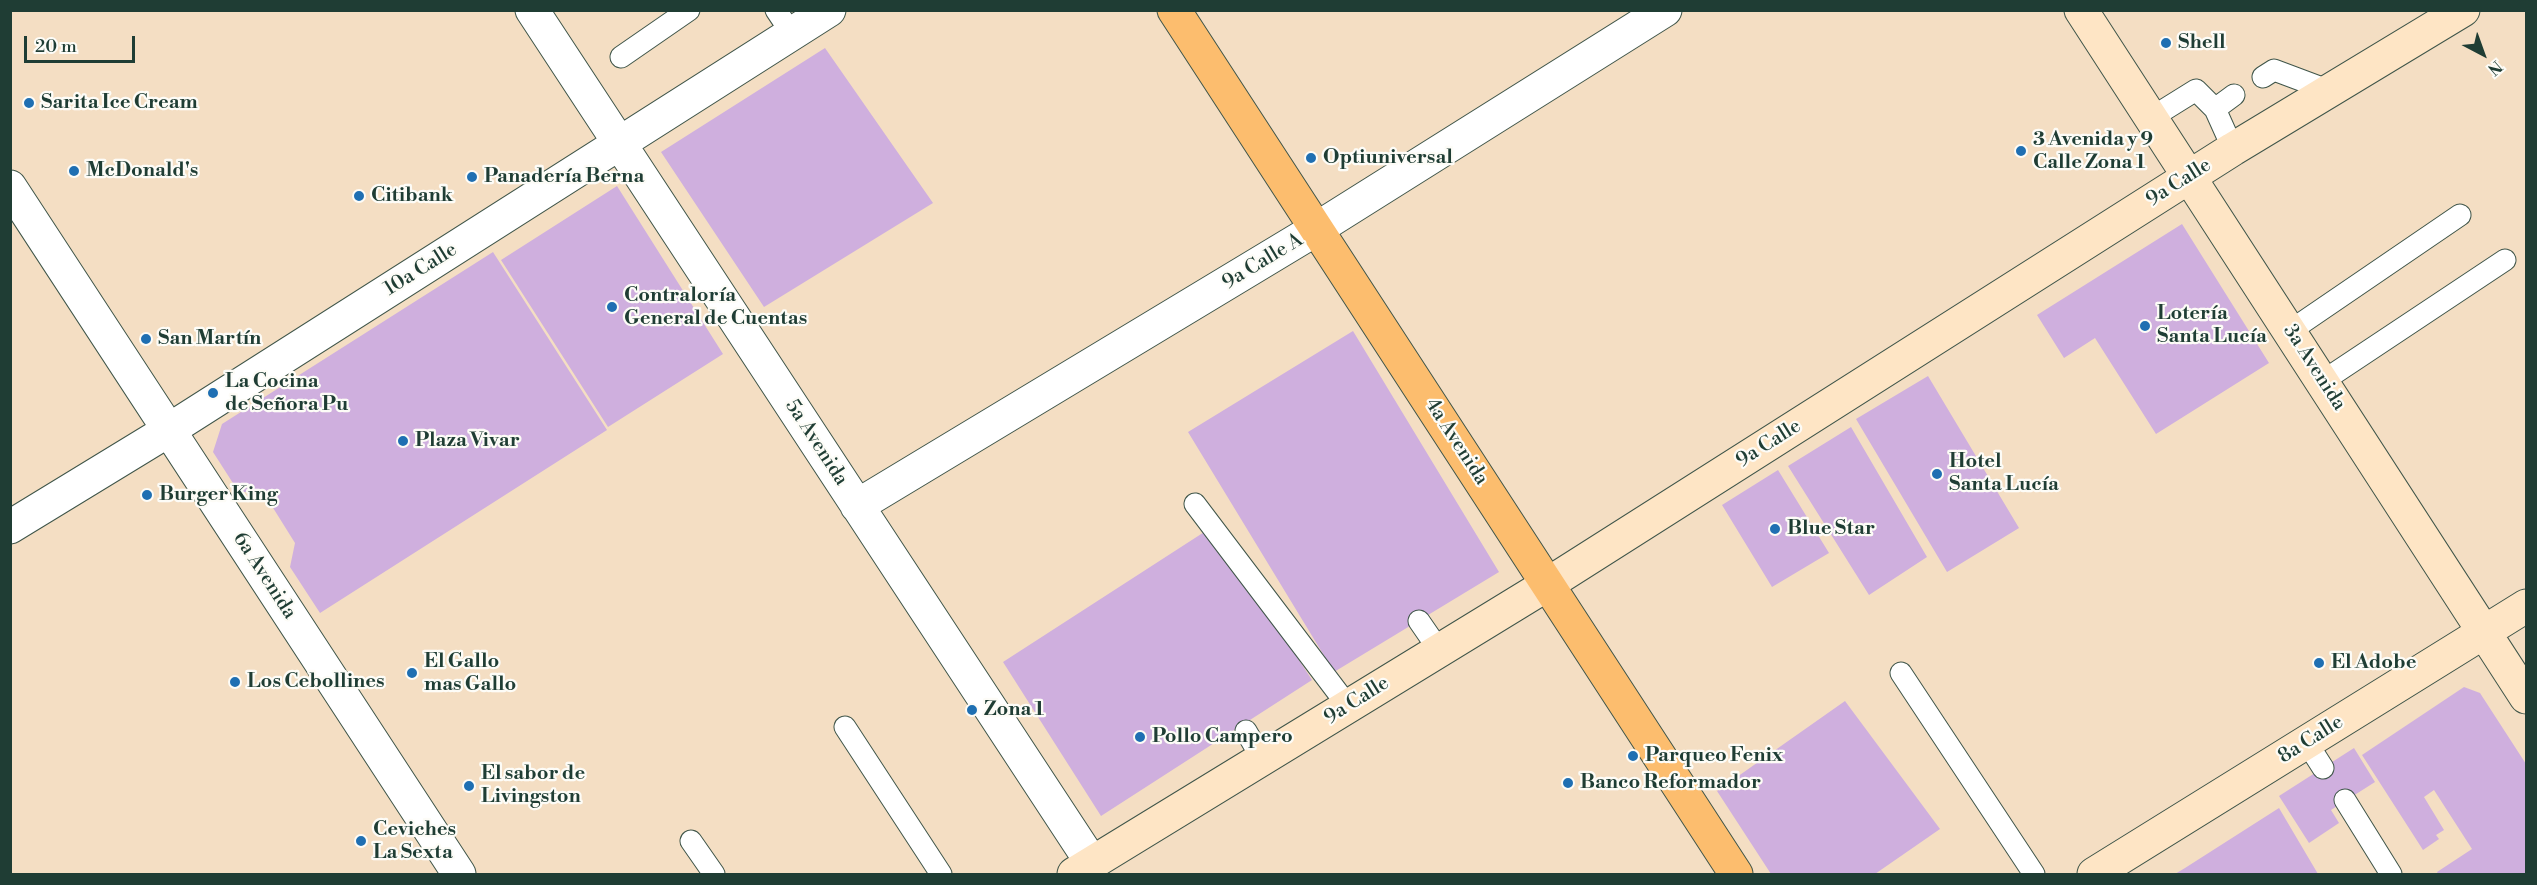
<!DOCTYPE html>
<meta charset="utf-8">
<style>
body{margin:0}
#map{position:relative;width:2537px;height:885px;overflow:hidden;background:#f4dec3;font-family:"Libre Bodoni",serif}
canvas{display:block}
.frame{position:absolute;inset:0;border:12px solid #1f3d34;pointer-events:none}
.north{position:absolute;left:2453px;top:24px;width:60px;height:60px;-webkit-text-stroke:4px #fdfcf7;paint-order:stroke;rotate:139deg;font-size:16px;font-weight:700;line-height:24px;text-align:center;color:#1f3d34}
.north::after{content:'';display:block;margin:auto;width:21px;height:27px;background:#1f3d34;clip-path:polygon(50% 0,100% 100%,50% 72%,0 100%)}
.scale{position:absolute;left:24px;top:36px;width:111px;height:27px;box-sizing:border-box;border:3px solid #1f3d34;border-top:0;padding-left:8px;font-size:18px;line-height:21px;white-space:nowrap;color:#1f3d34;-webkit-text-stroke:4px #fdfcf7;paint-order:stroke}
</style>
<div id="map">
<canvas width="2537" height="885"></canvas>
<div class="frame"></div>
<div class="north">N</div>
<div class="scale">20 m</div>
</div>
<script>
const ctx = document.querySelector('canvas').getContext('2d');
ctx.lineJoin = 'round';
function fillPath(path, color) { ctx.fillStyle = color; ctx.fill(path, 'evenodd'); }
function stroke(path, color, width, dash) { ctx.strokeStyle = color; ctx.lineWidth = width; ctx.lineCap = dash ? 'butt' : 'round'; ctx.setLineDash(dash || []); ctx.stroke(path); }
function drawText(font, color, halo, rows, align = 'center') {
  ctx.font = font + ' "Libre Bodoni",serif'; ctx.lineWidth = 4.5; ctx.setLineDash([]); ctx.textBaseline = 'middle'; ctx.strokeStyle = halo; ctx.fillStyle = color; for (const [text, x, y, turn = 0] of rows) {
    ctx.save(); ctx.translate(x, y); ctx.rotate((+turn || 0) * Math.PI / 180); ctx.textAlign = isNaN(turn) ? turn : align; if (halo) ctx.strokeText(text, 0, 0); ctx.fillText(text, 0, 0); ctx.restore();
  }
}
const building = new Path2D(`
 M 825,48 L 933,203 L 764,307 L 661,152 Z
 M 617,186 L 723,354 L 608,427 L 501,260 Z
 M 2182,224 L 2269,363 L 2156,434 L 2095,338 L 2064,358 L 2037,315 Z
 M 493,252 L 607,430 L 320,613 L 290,567 L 295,543 L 265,495 L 238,491 L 213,452 L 222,424 Z
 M 1353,331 L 1499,572 L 1334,672 L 1188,432 Z
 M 1928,376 L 2019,528 L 1947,572 L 1856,419 Z
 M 1851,427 L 1927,557 L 1869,595 L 1788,466 Z
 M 1778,470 L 1829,553 L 1772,587 L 1722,505 Z
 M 1212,527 L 1312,680 L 1101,816 L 1003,662 Z
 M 2464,687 L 2480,693 L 2526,764 L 2526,874 L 2438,874 L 2437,872 L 2472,849 L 2434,790 L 2424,797 L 2444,830 L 2436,835 L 2439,839 L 2423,850 L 2362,755 Z
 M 1845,701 L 1940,829 L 1875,874 L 1771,874 L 1717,791 Z
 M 2354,748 L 2375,782 L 2331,810 L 2339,823 L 2309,843 L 2279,796 Z
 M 2279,808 L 2318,874 L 2175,874 L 2185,868 Z`);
const lane = new Path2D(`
 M 776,10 L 792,34
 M 621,57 L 689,10
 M 2263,77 L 2274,70 L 2330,91
 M 2151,118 L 2196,90 L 2215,109
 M 2233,149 L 2215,109 L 2234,95
 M 2290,331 L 2460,215
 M 2323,381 L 2505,260
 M 1195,504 L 1348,706
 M 1419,621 L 1439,650
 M 1901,673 L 2034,874
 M 845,727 L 941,874
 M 1246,731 L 1262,759
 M 2307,743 L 2323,768
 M 2345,800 L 2391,874
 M 691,841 L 714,874`);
const street = new Path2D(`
 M 532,10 L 1092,863
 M 10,187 L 459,874
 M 857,506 L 1318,228 L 1665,10
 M 10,527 L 169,430 L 829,10`);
const secondary = new Path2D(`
 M 2081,10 L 2526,697
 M 1074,874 L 1548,584 L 2233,149 L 2463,10
 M 2094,874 L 2526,606`);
const primary = new Path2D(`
 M 1174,10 L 1736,874`);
const markers = [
 [2166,43,6,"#1f6fb2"],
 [29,103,6,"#1f6fb2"],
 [2021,151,6,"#1f6fb2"],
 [1311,158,6,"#1f6fb2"],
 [74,171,6,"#1f6fb2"],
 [472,177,6,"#1f6fb2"],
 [359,196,6,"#1f6fb2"],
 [612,307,6,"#1f6fb2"],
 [2145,326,6,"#1f6fb2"],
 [146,339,6,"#1f6fb2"],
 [213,393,6,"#1f6fb2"],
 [403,441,6,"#1f6fb2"],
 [1937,474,6,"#1f6fb2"],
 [147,495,6,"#1f6fb2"],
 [1775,529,6,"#1f6fb2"],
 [2319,663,6,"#1f6fb2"],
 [412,673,6,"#1f6fb2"],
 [235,682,6,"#1f6fb2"],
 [972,710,6,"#1f6fb2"],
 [1140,737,6,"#1f6fb2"],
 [1633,756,6,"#1f6fb2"],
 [1568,783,6,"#1f6fb2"],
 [469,786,6,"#1f6fb2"],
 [361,841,6,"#1f6fb2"]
];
const poiNames = [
 ["Shell",2178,43],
 ["Sarita Ice Cream",41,103],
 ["3 Avenida y 9",2033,140],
 ["Calle Zona 1",2033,163],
 ["Optiuniversal",1323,158],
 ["McDonald's",86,171],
 ["Panadería Berna",484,177],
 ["Citibank",371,196],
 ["Contraloría",624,296],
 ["General de Cuentas",624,319],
 ["Lotería",2157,314],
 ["Santa Lucía",2157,337],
 ["San Martín",158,339],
 ["La Cocina",225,382],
 ["de Señora Pu",225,405],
 ["Plaza Vivar",415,441],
 ["Hotel",1949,462],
 ["Santa Lucía",1949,485],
 ["Burger King",159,495],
 ["Blue Star",1787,529],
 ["El Gallo",424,662],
 ["mas Gallo",424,685],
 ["El Adobe",2331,663],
 ["Los Cebollines",247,682],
 ["Zona 1",984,710],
 ["Pollo Campero",1152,737],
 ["Parqueo Fenix",1645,756],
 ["El sabor de",481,774],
 ["Livingston",481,797],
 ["Banco Reformador",1580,783],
 ["Ceviches",373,830],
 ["La Sexta",373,853]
];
const streetNames = [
 ["9a Calle",2179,183,-32],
 ["9a Calle A",1263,262,-31],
 ["10a Calle",421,270,-32],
 ["3a Avenida",2314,368,57],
 ["4a Avenida",1456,442,57],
 ["5a Avenida",816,443,57],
 ["9a Calle",1769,444,-32],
 ["6a Avenida",264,576,57],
 ["9a Calle",1357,701,-32],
 ["8a Calle",2311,740,-32]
];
fillPath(building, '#cfafde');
stroke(lane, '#3f5549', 23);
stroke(street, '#3f5549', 35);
stroke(secondary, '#3f5549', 35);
stroke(primary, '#3f5549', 35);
stroke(lane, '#fff', 21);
stroke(street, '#fff', 33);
stroke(secondary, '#fee5c5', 33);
stroke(primary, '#fcbd6e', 33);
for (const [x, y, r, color] of markers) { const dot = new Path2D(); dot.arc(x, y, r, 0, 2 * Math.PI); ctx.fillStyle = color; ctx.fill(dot); stroke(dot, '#fdfcf7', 2); }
drawText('bold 20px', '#1f3d34', '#fdfcf7', poiNames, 'left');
drawText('20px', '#1f3d34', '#fdfcf7', streetNames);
</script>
